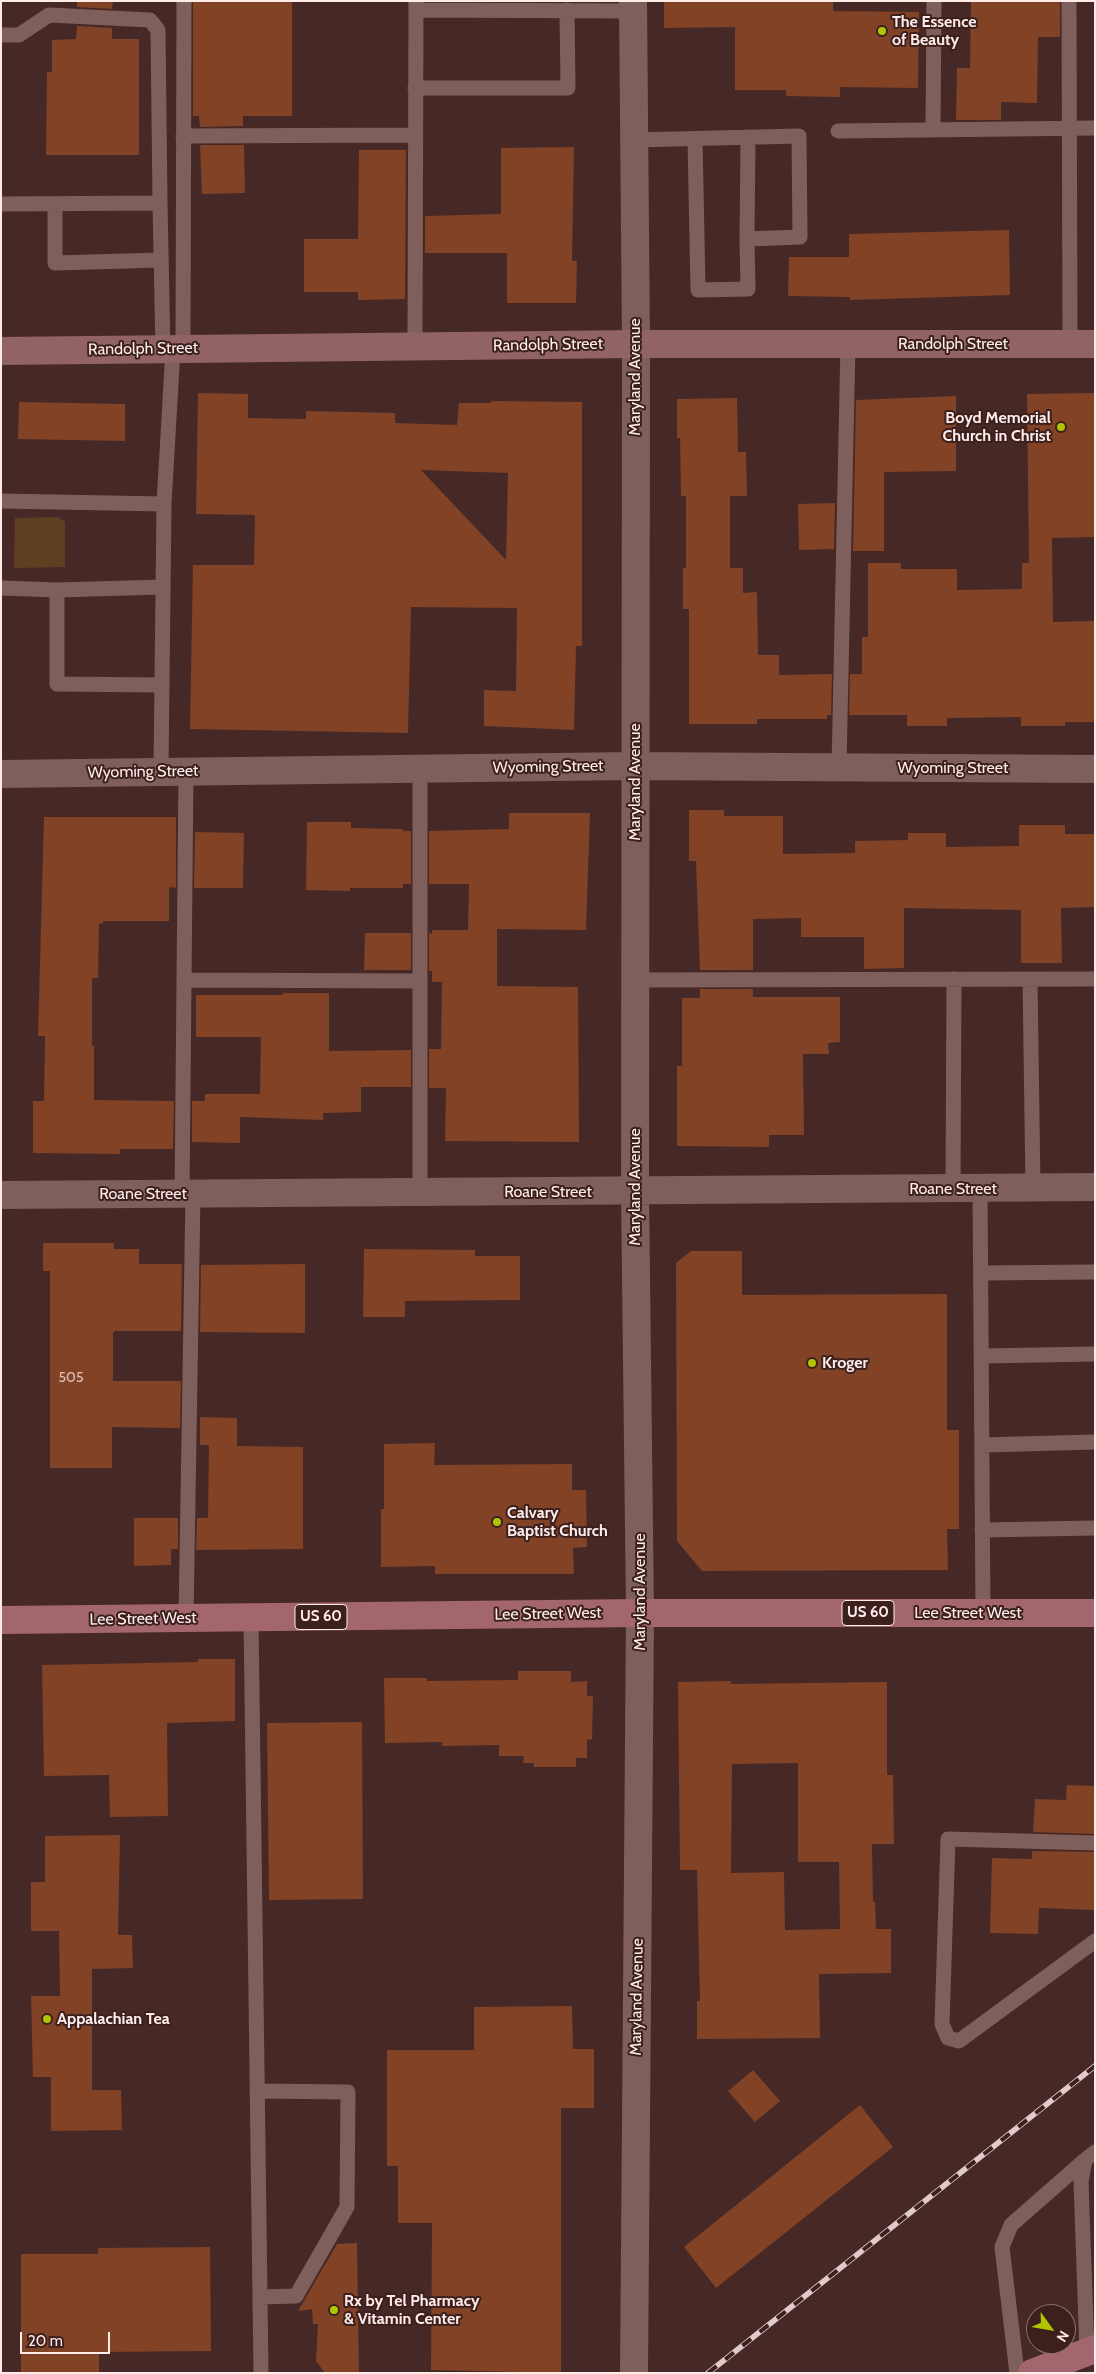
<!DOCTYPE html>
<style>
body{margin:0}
#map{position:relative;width:1096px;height:2374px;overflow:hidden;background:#462927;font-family:Cabin,sans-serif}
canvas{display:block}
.frame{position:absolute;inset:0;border:2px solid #ffece9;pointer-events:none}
.north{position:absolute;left:1026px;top:2304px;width:50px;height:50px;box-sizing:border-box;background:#3b201d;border:1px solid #89726f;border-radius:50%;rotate:122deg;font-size:14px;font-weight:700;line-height:20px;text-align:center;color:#ffece9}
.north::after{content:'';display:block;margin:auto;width:18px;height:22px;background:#b0c500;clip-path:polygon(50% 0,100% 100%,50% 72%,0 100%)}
.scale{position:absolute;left:20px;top:2332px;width:90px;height:22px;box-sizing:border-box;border:2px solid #ffece9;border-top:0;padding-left:6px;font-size:15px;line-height:18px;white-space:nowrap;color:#ffece9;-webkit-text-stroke:4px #3b201d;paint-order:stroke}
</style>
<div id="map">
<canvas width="1096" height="2374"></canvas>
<div class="frame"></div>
<div class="north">N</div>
<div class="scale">20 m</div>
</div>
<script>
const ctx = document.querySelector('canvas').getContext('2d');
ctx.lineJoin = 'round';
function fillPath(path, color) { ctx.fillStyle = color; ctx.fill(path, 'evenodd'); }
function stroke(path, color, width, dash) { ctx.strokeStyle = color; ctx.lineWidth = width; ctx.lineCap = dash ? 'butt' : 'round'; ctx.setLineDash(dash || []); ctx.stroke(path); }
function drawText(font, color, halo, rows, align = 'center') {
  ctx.font = font + ' Cabin,sans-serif'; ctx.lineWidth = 4; ctx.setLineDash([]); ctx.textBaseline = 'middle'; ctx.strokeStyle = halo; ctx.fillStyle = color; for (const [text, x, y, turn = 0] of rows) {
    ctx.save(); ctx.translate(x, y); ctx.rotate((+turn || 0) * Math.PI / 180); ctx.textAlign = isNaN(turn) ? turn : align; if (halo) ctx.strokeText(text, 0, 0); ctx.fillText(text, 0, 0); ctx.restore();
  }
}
const green = new Path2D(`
 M 58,517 L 65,522 L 65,567 L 14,568 L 15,518 Z`);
const building = new Path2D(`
 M 77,1 L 113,1 L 112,9 L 77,7 Z
 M 193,1 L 292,1 L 292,116 L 243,116 L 243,126 L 200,127 L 199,116 L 193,116 Z
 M 664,1 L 833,1 L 833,11 L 919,12 L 918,88 L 840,87 L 840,97 L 786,96 L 786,90 L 735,90 L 735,27 L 664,28 Z
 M 971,1 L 1060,1 L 1060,37 L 1038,37 L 1037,103 L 1001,102 L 1001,120 L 956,120 L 957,68 L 970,68 Z
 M 77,26 L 112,28 L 112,39 L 139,39 L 139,155 L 46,155 L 47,72 L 52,72 L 52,40 L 76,39 Z
 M 200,145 L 244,145 L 245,193 L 202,194 Z
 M 574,147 L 572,261 L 577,261 L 576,303 L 507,303 L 507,253 L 425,253 L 425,216 L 501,214 L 501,148 Z
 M 359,150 L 406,150 L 405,299 L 358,300 L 358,292 L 304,292 L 304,239 L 358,239 Z
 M 1009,230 L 1010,295 L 850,300 L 850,297 L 788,296 L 789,257 L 849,257 L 849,234 Z
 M 198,393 L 248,394 L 248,418 L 306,419 L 306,411 L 395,413 L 395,423 L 457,425 L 459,403 L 491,403 L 491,401 L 582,402 L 582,646 L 576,646 L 574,730 L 484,726 L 484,690 L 516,691 L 517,608 L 411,607 L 408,733 L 190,729 L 193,565 L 254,565 L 255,515 L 196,514 ZM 421,470 L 508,473 L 506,560 Z
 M 1095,393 L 1095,537 L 1052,538 L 1053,622 L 1095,621 L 1095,722 L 1065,722 L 1065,726 L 1021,726 L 1021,717 L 947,718 L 947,726 L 907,726 L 907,715 L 849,715 L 850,674 L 862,674 L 862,637 L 868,637 L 868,563 L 901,563 L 901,569 L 957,569 L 957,590 L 1022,589 L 1022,563 L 1029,563 L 1027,394 Z
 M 956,396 L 956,471 L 884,472 L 884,551 L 853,551 L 856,400 Z
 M 737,398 L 738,452 L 746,452 L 747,496 L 730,496 L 730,568 L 743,568 L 743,593 L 757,592 L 758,655 L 779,655 L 779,675 L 832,674 L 831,715 L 827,715 L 827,719 L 757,719 L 757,724 L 689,724 L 689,609 L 683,609 L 683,568 L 686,568 L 686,496 L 681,496 L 680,438 L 677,438 L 677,399 Z
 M 19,402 L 125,404 L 125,441 L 18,439 Z
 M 835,503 L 834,549 L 799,550 L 798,504 Z
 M 689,810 L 724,810 L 724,816 L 783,816 L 783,854 L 855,853 L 855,841 L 908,840 L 908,833 L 946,833 L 946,847 L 1019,846 L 1019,825 L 1065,825 L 1065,834 L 1095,834 L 1095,907 L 1061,908 L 1062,963 L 1021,963 L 1021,910 L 904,908 L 904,968 L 864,969 L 864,937 L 801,937 L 801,918 L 753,919 L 753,970 L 700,970 L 696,861 L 689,861 Z
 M 509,813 L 590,813 L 586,930 L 497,929 L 497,986 L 578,987 L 579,1142 L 445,1141 L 446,1088 L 429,1088 L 429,1049 L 441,1049 L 442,982 L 432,982 L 432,971 L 429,971 L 429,933 L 432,934 L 432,930 L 468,930 L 469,884 L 429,884 L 429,831 L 509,829 Z
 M 44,817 L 176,817 L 176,888 L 169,887 L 169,921 L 103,921 L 103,924 L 99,923 L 98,978 L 92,978 L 92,1046 L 94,1046 L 94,1100 L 174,1101 L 173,1149 L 120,1149 L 120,1154 L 33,1153 L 33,1101 L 44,1101 L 45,1036 L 38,1036 Z
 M 307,822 L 351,822 L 351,828 L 403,829 L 403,831 L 411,831 L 411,884 L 403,884 L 403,888 L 350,888 L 350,891 L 306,890 Z
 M 195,832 L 244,833 L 243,888 L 194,888 Z
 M 365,933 L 411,933 L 411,970 L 364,970 Z
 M 700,989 L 753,989 L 753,997 L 840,997 L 840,1042 L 828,1043 L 829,1054 L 803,1054 L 804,1135 L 769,1135 L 769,1147 L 677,1146 L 677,1066 L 682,1066 L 682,998 L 700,998 Z
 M 283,993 L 329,993 L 329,1051 L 411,1050 L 411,1087 L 361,1087 L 361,1112 L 323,1113 L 323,1120 L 240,1117 L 240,1143 L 192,1142 L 192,1101 L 205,1101 L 205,1094 L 260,1094 L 261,1037 L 196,1037 L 196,995 L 283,995 Z
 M 43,1243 L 114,1243 L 114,1249 L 139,1249 L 139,1264 L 182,1264 L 181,1331 L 115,1331 L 113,1333 L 113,1381 L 181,1381 L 180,1428 L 112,1427 L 112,1468 L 50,1468 L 50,1271 L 43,1271 Z
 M 364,1249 L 475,1250 L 475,1256 L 520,1256 L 520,1300 L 405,1301 L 405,1317 L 363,1317 Z
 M 691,1251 L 742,1251 L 742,1295 L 947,1294 L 947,1430 L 959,1430 L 959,1529 L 947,1529 L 948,1570 L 702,1571 L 677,1541 L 676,1263 Z
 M 305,1264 L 305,1333 L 200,1332 L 201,1265 Z
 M 200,1417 L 237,1418 L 237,1446 L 303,1447 L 303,1549 L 196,1550 L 197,1518 L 208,1518 L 209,1445 L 200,1445 Z
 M 435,1443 L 434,1465 L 572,1464 L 572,1490 L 586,1490 L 587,1547 L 573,1548 L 574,1574 L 435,1574 L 435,1566 L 381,1567 L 381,1509 L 384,1509 L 384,1444 Z
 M 134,1518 L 178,1518 L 178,1549 L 171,1549 L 171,1565 L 134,1566 Z
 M 198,1659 L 235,1659 L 235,1721 L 167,1723 L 168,1816 L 110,1817 L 109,1775 L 44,1776 L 42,1665 L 198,1662 Z
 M 518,1671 L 571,1671 L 571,1682 L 587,1681 L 587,1696 L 593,1696 L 592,1739 L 587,1740 L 587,1758 L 576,1758 L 576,1767 L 534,1767 L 534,1763 L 523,1763 L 524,1756 L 499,1756 L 499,1745 L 442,1746 L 442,1742 L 385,1743 L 384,1678 L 427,1678 L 427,1681 L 518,1680 Z
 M 731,1681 L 731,1684 L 887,1682 L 887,1775 L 893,1775 L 894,1844 L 872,1844 L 873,1902 L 875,1902 L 876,1929 L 891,1929 L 891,1973 L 819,1974 L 820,2038 L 697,2039 L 697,2001 L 700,2001 L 697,1870 L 680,1870 L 678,1682 ZM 798,1763 L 798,1862 L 839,1862 L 840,1929 L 785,1930 L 784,1872 L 731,1873 L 732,1764 Z
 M 362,1722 L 363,1899 L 269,1900 L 267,1723 Z
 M 1067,1785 L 1095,1786 L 1095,1834 L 1033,1832 L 1035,1799 L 1066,1800 Z
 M 120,1835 L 118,1935 L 132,1935 L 133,1968 L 92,1969 L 92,2090 L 121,2090 L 122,2130 L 51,2131 L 51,2077 L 33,2077 L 31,1996 L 60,1996 L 59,1931 L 31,1931 L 31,1882 L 45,1882 L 45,1836 Z
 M 1032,1851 L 1095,1852 L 1095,1910 L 1039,1908 L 1038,1934 L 990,1933 L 992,1858 L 1032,1859 Z
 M 572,2006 L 573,2049 L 594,2049 L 594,2108 L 561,2108 L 561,2373 L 431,2370 L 432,2223 L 398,2223 L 398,2166 L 387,2166 L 387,2050 L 474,2050 L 474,2007 Z
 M 753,2070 L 780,2101 L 755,2122 L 728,2091 Z
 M 860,2105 L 893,2147 L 716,2288 L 684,2247 Z
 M 357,2243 L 359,2373 L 325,2373 L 316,2361 L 318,2324 L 313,2324 L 312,2309 L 298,2311 L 337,2244 Z
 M 210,2247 L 211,2351 L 99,2352 L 99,2373 L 21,2373 L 21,2254 L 98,2254 L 98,2248 Z`);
const service = new Path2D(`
 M 1069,1 L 1070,344
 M 416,10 L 633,11
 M 1,35 L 19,35 L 49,15 L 150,20 L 158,30 L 160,203
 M 415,88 L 568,88 L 567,10
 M 933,130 L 934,1
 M 838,131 L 1095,128
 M 183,136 L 415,135
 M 634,140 L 799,136 L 800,237 L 747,239 L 748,289 L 698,290 L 695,139
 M 1,204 L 160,203 L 163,350
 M 55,204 L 55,263 L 161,260
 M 747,239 L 748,138
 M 415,347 L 416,1
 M 183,349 L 184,1
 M 1,501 L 164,504
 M 1,588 L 57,590 L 163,587
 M 57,590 L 57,684 L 161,685
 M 839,767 L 848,344
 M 420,768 L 420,1192
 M 161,771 L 164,504 L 173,349
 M 1030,979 L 1033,1188
 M 184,980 L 420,981
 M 635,980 L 1095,979
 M 953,1188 L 954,979
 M 980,1188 L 983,1613
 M 182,1194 L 186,772
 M 981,1273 L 1095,1272
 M 982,1356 L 1095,1354
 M 982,1445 L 1095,1442
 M 982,1530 L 1095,1528
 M 251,1617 L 261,2373
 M 186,1618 L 193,1194
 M 1095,1843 L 948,1839 L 942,2024 L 948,2038 L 959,2041 L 1095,1941
 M 257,2091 L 348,2092 L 347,2207 L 296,2296 L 260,2297
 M 1087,2352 L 1081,2182 L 1085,2160 L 1095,2152
 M 1017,2373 L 1002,2247 L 1011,2225 L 1085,2160`);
const minor = new Path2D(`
 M 633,1 L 636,344 L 635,1191 L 640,1613 L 634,2373
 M 1,774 L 635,766 L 1095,769
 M 1,1195 L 1095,1187`);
const secondary = new Path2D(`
 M 1,351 L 636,344 L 1095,344`);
const primary = new Path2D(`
 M 1,1620 L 640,1613 L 1095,1613
 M 1032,2373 L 1095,2349`);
const rail = new Path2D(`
 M 708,2373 L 1095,2066`);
const markers = [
 [882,31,5,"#b0c500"],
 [1061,427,5,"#b0c500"],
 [812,1363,5,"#b0c500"],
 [497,1522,5,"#b0c500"],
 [47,2019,5,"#b0c500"],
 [334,2310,5,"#b0c500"]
];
const numberNames = [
 ["505",71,1378]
];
const shields = [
 [868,1613,52],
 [321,1617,52]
];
const shieldNames = [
 ["US 60",868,1613],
 ["US 60",321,1617]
];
const poiNames = [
 ["The Essence",892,22],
 ["of Beauty",892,40],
 ["Boyd Memorial",1051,418,"right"],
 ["Church in Christ",1051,436,"right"],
 ["Kroger",822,1363],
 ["Calvary",507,1513],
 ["Baptist Church",507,1531],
 ["Appalachian Tea",57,2019],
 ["Rx by Tel Pharmacy",344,2301],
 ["& Vitamin Center",344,2319]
];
const streetNames = [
 ["Randolph Street",953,344],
 ["Randolph Street",548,345,-1],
 ["Randolph Street",143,349,-1],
 ["Maryland Avenue",635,377,-90],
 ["Wyoming Street",548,767,-1],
 ["Wyoming Street",953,768],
 ["Wyoming Street",143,772,-1],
 ["Maryland Avenue",635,782,-90],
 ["Maryland Avenue",635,1187,-90],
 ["Roane Street",953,1189],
 ["Roane Street",548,1192],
 ["Roane Street",143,1194],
 ["Maryland Avenue",640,1592,-90],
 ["Lee Street West",968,1613],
 ["Lee Street West",548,1614,-1],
 ["Lee Street West",143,1619,-1],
 ["Maryland Avenue",637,1997,-89]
];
fillPath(green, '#5f3f21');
fillPath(building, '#814225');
stroke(service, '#7f5f5b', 15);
stroke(minor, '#7f5f5b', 28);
stroke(secondary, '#916365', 28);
stroke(primary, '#a3666e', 28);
stroke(rail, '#e0cbc9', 5.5);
stroke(rail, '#3b201d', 4, [11]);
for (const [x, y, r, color] of markers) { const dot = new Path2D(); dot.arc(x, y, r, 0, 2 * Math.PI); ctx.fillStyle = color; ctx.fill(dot); stroke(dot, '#3b201d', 2); }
drawText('14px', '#e0c2b8', null, numberNames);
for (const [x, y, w] of shields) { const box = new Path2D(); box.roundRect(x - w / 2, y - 12.5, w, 25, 4); ctx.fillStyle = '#3b201d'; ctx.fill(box); stroke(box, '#ffece9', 1); }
drawText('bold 15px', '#ffece9', null, shieldNames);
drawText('bold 16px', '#ffece9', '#3b201d', poiNames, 'left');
drawText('16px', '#ffece9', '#3b201d', streetNames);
</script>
